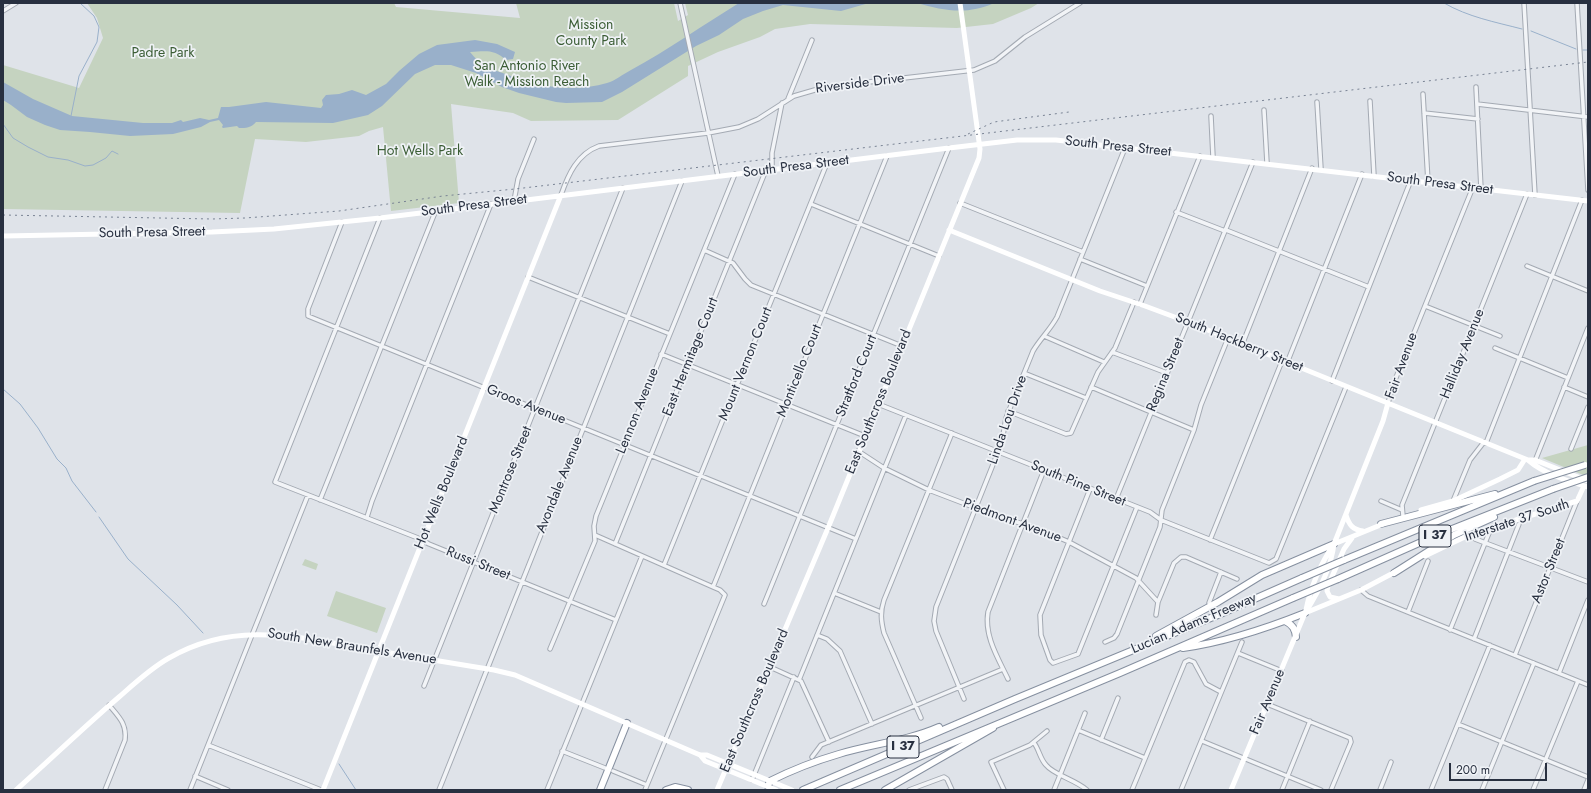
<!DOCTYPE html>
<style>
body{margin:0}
#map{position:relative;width:1591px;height:793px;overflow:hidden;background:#dfe3e9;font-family:Jost,sans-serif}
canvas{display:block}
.frame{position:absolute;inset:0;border:4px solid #283040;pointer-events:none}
.scale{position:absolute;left:1449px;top:763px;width:98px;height:18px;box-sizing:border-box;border:2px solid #283040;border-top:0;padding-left:5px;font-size:12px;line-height:14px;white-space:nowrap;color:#283040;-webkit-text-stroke:3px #eff2f6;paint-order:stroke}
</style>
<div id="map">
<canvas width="1591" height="793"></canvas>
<div class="frame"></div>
<div class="scale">200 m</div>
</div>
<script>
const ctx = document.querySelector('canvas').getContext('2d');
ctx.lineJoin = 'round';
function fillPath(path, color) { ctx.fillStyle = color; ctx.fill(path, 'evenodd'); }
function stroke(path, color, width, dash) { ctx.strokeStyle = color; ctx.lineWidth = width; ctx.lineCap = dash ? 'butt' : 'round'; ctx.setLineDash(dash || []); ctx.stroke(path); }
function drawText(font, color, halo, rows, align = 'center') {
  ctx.font = font + ' Jost,sans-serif'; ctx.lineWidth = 3.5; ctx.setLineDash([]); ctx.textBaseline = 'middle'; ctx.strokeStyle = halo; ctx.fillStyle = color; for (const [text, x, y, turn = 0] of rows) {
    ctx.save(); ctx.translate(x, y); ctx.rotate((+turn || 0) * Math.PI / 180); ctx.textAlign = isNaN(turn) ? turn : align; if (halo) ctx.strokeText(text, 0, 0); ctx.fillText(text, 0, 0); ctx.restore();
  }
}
const green = new Path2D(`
 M 87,3 L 394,3 L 396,7 L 520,18 L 516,3 L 674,3 L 678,21 L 688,15 L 685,3 L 1039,3 L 1031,8 L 993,24 L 957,28 L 810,24 L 775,29 L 760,37 L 718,52 L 688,66 L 688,76 L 618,120 L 531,121 L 513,113 L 451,104 L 459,203 L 391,211 L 383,127 L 369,131 L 359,136 L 306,142 L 255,139 L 240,213 L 3,209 L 3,65 L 79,88 L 103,38 L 97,18 Z
 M 1588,445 L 1588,477 L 1542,458 Z
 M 305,559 L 318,564 L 316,570 L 302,565 Z
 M 336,591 L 386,608 L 377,633 L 327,616 Z`);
const water = new Path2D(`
 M 739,3 L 869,3 L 841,11 L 783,5 L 763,11 L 743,19 L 719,35 L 696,46 L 622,92 L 602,102 L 566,103 L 556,102 L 519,93 L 502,87 L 476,73 L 451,65 L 435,65 L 415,74 L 382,106 L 368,115 L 333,123 L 256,122 C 251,128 246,128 239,128 L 237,126 L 223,128 L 222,127 L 223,125 L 219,120 L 210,122 L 201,127 L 173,134 L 130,136 L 90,132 L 60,130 L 45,125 L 27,117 L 11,105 L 3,100 L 3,82 L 33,99 L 72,116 L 143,123 L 172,123 L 181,120 L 183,122 L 200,118 L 209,120 L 218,118 L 221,107 L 229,107 L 266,102 L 321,108 L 323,105 L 322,100 L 326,95 L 339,94 L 352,90 L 366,95 L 386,84 L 399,71 L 419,54 L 437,45 L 475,40 L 497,44 L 515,52 L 513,59 L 506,60 C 495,49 485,51 470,52 C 480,66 496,71 511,76 C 540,88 576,92 607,83 C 615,81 623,74 631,70 C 668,50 703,25 739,3 Z
 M 917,3 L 994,3 C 968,15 944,11 917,3 Z`);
const stream = new Path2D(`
 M 1444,3 C 1468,17 1495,22 1522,29
 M 1531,31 L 1576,49
 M 1583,50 L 1588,50
 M 71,116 L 79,76 L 97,42 L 99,27 L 94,16 L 80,3
 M 3,124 L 13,138 L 28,147 L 48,157 L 68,160 L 85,166 L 93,165 L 106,158 L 112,151 L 118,154
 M 3,389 L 20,404 L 38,428 L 57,459 L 66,468 L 72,481 L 96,512
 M 99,517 L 128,559 L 177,605 L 203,633
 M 339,764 L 356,790`);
const street = new Path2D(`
 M 680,3 L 718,176
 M 1524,3 L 1535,195
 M 1577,3 L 1588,190
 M 3,11 L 16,3
 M 1476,87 L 1481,189
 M 1423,94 L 1428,182
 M 788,99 L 812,40
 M 1370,101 L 1374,176
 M 1317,102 L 1321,169
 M 1477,104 L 1588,117
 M 1264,110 L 1267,163
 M 1424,113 L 1478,119
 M 1211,116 L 1213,157
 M 772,170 L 772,153 L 782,103
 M 561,195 C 568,175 577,154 599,146 L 708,133 L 739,127 L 758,119 L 794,96 L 825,87 L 974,70 L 995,61 L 1025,37 L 1080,3
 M 514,201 L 518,179 L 534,139
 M 960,203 L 1083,252
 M 811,204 L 939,256
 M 1176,212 L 1225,231
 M 380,218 L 275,482 L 418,538 L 429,544 L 616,620
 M 342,222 L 308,309 L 308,316 L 856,539
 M 1226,230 L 1369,287
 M 704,250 L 733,263 L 745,279 L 751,285 L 902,346
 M 1080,259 L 1147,286
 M 1527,266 L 1588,291
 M 528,277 L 670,334
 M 1140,304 L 1200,156
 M 1425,306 L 1500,336
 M 1044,336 L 1104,362
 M 1242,345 L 1312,168
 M 1495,348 L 1568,378
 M 1112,352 L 1167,373
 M 661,354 L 865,436
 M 1287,363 L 1362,174
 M 1024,373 L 1086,398
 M 1332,381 L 1411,180
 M 1091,387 L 1194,430
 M 1564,387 L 1588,397
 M 1388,403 L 1395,380 L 1473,187
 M 878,404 L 1150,512 L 1161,520 L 1269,563 L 1276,559 L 1346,387
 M 1008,411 L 1066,434 L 1071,433 L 1098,372 L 1115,348 L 1134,302
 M 1486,443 L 1582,200
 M 1571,449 L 1588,407
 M 858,451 L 884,468 L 929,490 L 976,508 L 1046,532 L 1069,542 L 1136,578 L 1158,602
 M 1535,461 L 1588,328
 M 1090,489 L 1040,615 L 1041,635 L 1050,660 L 1053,663 L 1078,654 L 1137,507
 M 1116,499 L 1253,162
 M 320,500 L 436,210
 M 1381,501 L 1402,510
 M 1453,501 L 1470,460 L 1484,442
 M 1403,516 L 1402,505 L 1527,194
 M 367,517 L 372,501 L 491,204
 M 595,535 L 713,587 L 720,590 L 725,595 L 645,790
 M 1475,539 L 1588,582
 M 1210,540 L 1282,361
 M 615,544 L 766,170
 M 664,565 L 827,163
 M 713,587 L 887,156
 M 1361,590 L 1368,596 L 1588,685
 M 834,593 L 881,612
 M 1209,603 L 1221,572
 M 764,604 L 949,148
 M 1408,612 L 1428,561
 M 1156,615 L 1158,602 L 1174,563 L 1181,557 L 1186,557 L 1237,579
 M 1450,630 L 1491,528
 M 817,635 L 827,639 L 840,651 L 872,724
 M 1474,639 L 1519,524
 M 1105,642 L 1114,638 L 1117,634 L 1160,527 L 1162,510 L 1194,430 L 1201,405 L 1228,338
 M 550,649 L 595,541 L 594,526 L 596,516 L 735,174
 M 1238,653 L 1282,671
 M 1515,655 L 1577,501
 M 770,667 L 801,681 L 829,742
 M 1559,673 L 1588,600
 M 1008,679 C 998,658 984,636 988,612 L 1044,470
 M 799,680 L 906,415
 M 424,686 L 623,188
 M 964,699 L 936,631 L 934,621 L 936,607 L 998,452 L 1002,441 L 1006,418 L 1033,351 C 1040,339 1050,330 1057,317 L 1125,148
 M 1267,704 L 1350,738 L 1351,742 L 1331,790
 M 921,718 L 884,633 C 881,621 880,612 884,600 L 952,433
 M 1458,724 L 1588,777
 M 1078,730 L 1145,758
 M 1101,740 L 1118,698
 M 1202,741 L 1321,790
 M 1034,743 C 1039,749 1040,759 1046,765 C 1054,775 1074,779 1087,790
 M 208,745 L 321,790
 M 562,751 L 605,768
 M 812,757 L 821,745 L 1003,669
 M 613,771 L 647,785
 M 195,776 L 228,790
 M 752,780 L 794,677
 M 105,790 L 125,740 C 127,724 119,717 109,705
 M 190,790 L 308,495
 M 439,790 L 682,181
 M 547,790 L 642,556
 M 909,790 L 944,777 L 947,779 L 952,790
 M 1004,790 L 991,762 L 1030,745 L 1047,731
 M 1054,790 L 1085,713
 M 1132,790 L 1185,662 L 1189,660 L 1194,662 L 1206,684 L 1221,692
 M 1181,790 L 1242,642
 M 1282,790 L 1310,721
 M 1380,790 L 1391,762
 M 1431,790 L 1490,645
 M 1482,790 L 1534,663
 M 1533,790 L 1578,681
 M 1584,790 L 1588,780`);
const secondary = new Path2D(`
 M 949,230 L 1100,291 L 1145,306 L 1188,322 L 1528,460 C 1544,474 1568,481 1588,487
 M 3,236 L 212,232 L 274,229 L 380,218 L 949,148 L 1017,140 L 1056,140 L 1588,201
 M 1528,460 L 1535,460 L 1588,481
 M 1421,510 L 1453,501 L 1500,479 L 1518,470 L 1525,459
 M 1346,515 C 1349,525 1353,530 1363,531
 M 1334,544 L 1383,524
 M 1425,556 L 1471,534 L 1577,501 L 1584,486
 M 1339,599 L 1330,597 L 1327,591 L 1328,586 L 1344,549 L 1352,538
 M 1306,610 C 1310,588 1321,563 1334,544 L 1383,421 L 1388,403
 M 1305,613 L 1361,590 L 1397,571
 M 700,755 L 705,761 L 776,790
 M 16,790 C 51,759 84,727 119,697 C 135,683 151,668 169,658 C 234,620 297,637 366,649 C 409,656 451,663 494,670 L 515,675 L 700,755 L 707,755 L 792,790
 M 323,790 L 561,195
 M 717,790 L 828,528 L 979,158 L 980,149 L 960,3
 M 1231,790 L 1305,613 C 1318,593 1331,568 1334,544`);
const highway = new Path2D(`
 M 1381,524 L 1495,494
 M 1344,560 L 1534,481
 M 1394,573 L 1454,535 L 1494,517
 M 1338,579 L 1437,535 L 1553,489
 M 1285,621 C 1293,625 1295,629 1296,637
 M 1156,636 L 1218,602 L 1262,575 L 1334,544
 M 1183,648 C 1226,642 1265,629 1305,613
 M 768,786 L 770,781 C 792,770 815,761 839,754 C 872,744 907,741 939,727
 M 600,790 L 627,723
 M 666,790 L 675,787 L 688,790
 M 803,790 L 1015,699 L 1218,615 L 1302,578
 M 840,790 L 1120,673 L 1293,598
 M 885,790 L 993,728`);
const rail = new Path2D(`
 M 968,134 L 994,122 L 1069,112
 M 3,215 L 212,219 L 245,218 L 339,211 L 443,196 L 515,189 L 1588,62`);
const highwayBridge = new Path2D(`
 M 1534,481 L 1585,465
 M 1553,489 L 1588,477
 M 1302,578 L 1344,560
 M 1293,598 L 1338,579`);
const shields = [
 [1435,536,32],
 [903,747,32]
];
const shieldNames = [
 ["I 37",1435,536],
 ["I 37",903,747]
];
const parkNames = [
 ["Mission",591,26],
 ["County Park",591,42],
 ["Padre Park",163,54],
 ["San Antonio River",527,67],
 ["Walk - Mission Reach",527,83],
 ["Hot Wells Park",420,152]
];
const streetNames = [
 ["Riverside Drive",860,84,-7],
 ["South Presa Street",1118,147,6],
 ["South Presa Street",796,167,-7],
 ["South Presa Street",1440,184,7],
 ["South Presa Street",474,206,-7],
 ["South Presa Street",152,233,-1],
 ["South Hackberry Street",1239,343,22],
 ["Halliday Avenue",1463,354,-68],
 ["East Hermitage Court",691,357,-68],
 ["Mount Vernon Court",746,364,-68],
 ["Fair Avenue",1402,366,-70],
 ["Monticello Court",800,371,-68],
 ["Regina Street",1166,375,-68],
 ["Stratford Court",857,376,-68],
 ["East Southcross Boulevard",879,402,-68],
 ["Groos Avenue",526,405,22],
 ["Lennon Avenue",638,411,-68],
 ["Linda Lou Drive",1008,420,-71],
 ["Montrose Street",511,470,-68],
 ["South Pine Street",1078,484,22],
 ["Avondale Avenue",560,485,-68],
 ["Hot Wells Boulevard",442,493,-68],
 ["Piedmont Avenue",1012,521,20],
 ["Interstate 37 South",1517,521,-18],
 ["Russi Street",478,564,22],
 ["Astor Street",1549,571,-68],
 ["Lucian Adams Freeway",1194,624,-23],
 ["South New Braunfels Avenue",352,647,9],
 ["East Southcross Boulevard",755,701,-67],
 ["Fair Avenue",1268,702,-67]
];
fillPath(green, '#c5d3c0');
fillPath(water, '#99b0ca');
stroke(stream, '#99b0ca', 1);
stroke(street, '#a4aab3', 5.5);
stroke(highway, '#8690a0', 8);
stroke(street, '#f2f4f7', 3.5);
stroke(secondary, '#fff', 5);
stroke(highway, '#fff', 6);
stroke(rail, '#788293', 1, [2, 4]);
stroke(highwayBridge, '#8690a0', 8, []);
stroke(highwayBridge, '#fff', 6);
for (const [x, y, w] of shields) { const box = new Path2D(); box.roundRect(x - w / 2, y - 11, w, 22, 3); ctx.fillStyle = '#eff2f6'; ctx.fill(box); stroke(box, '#283040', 1); }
drawText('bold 13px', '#283040', null, shieldNames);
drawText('14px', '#3b5d35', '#eff2f6', parkNames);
drawText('14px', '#283040', '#eff2f6', streetNames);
</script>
